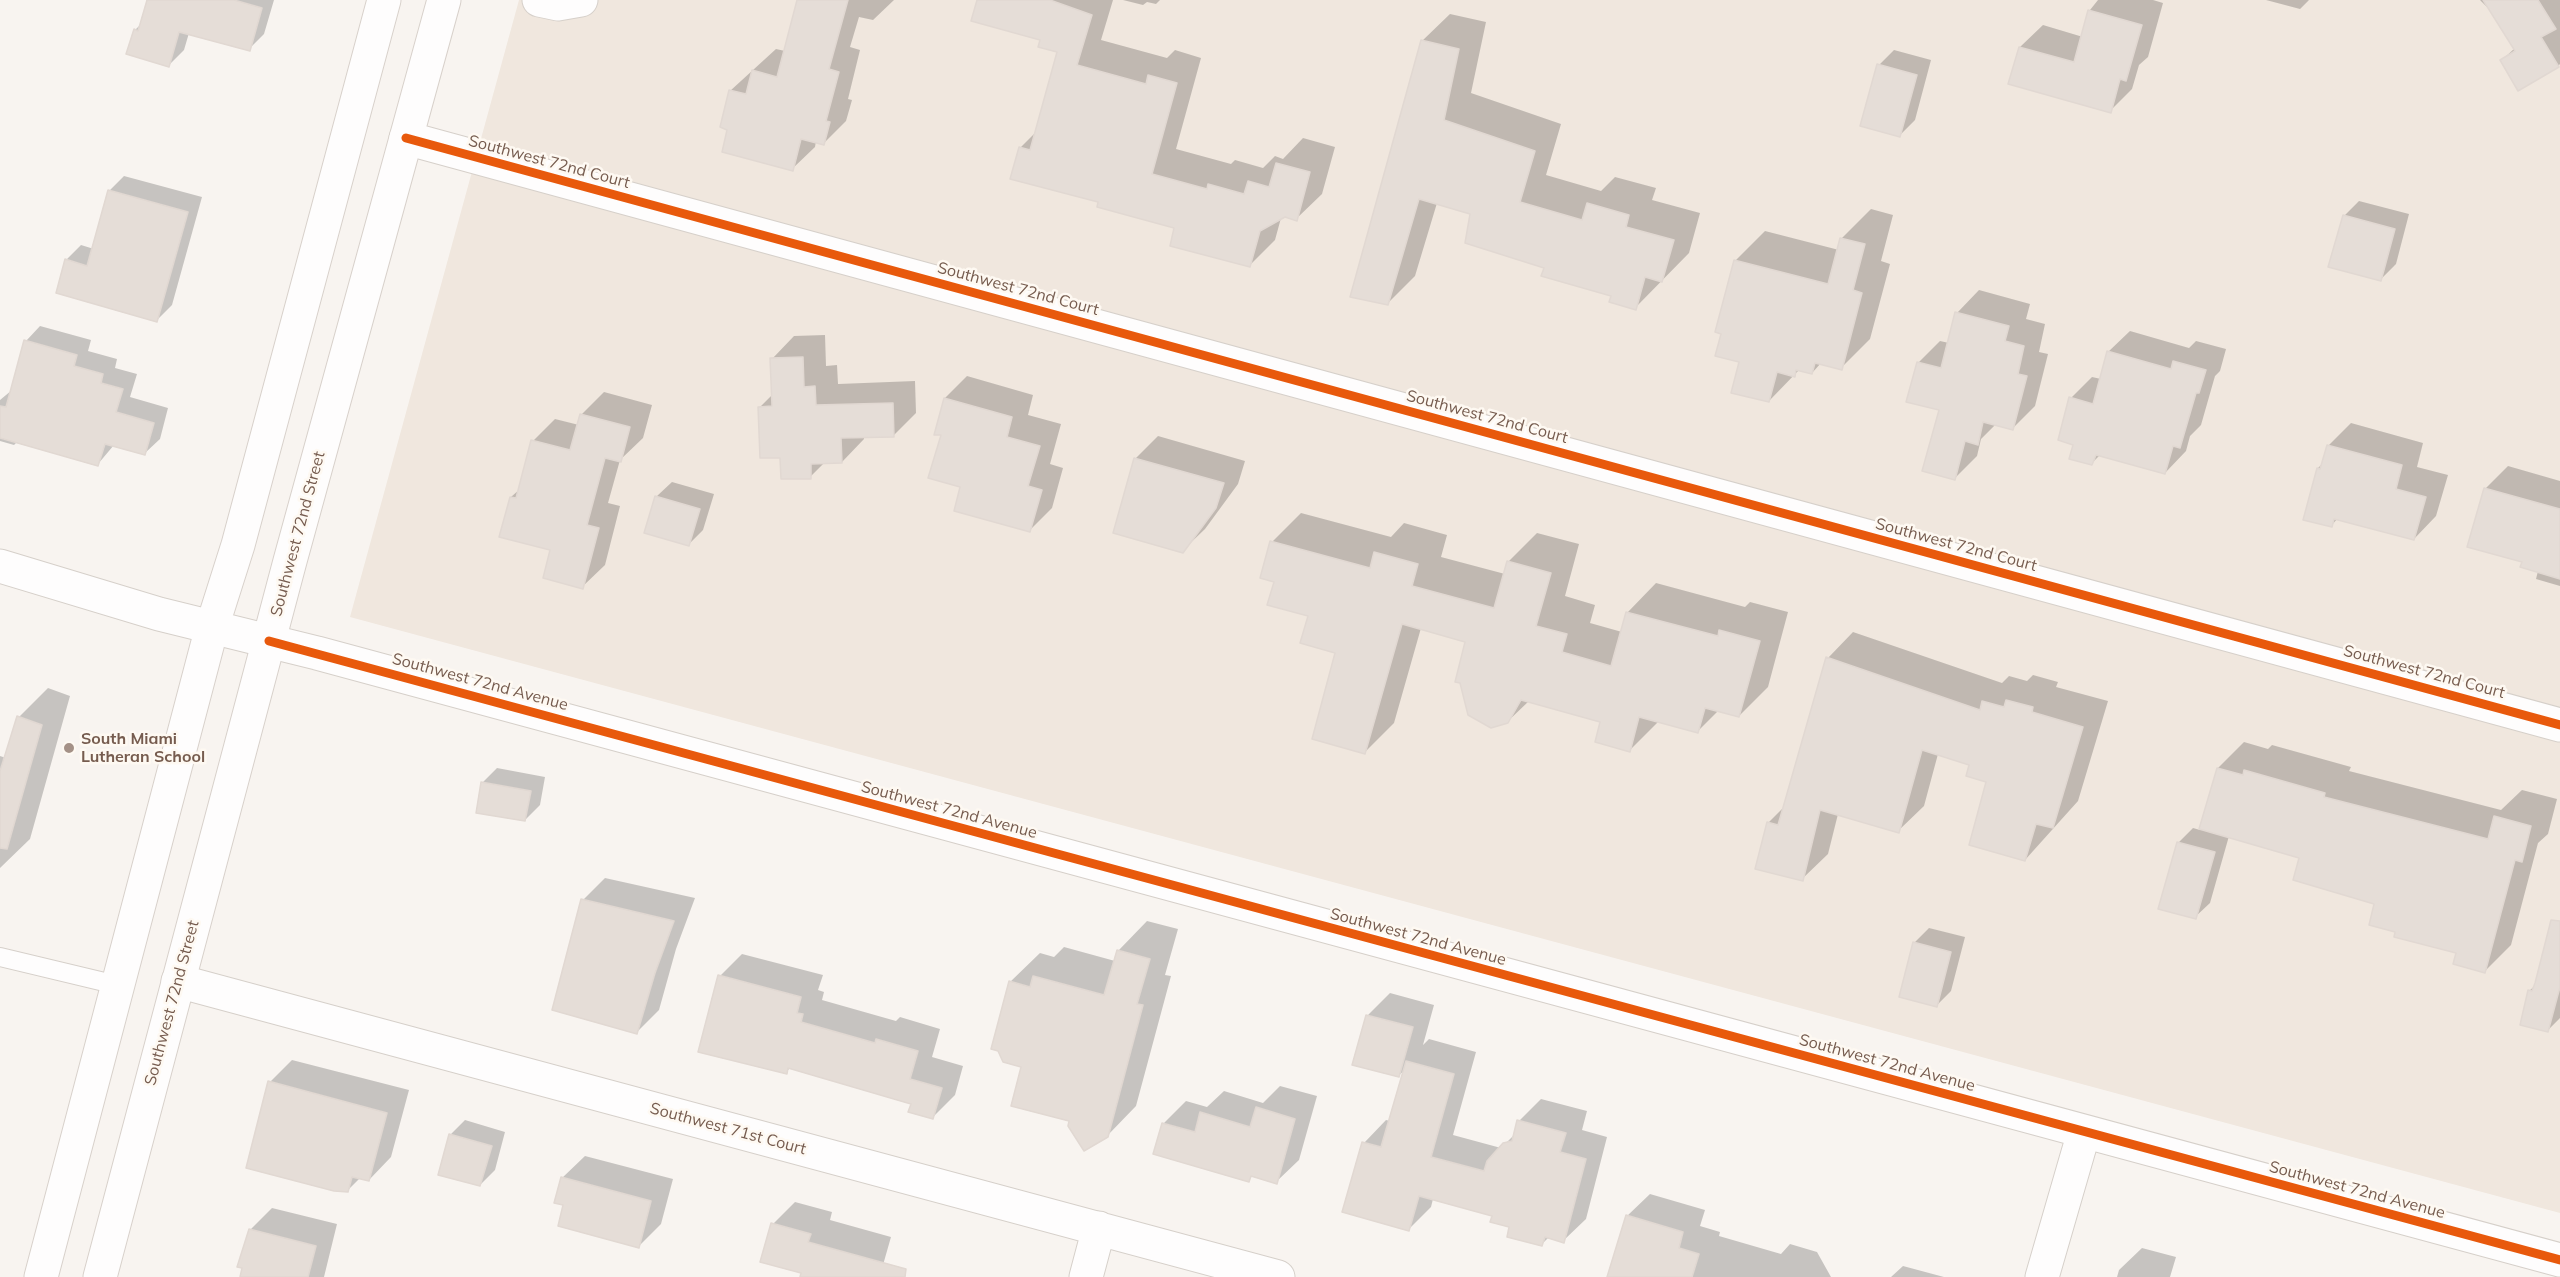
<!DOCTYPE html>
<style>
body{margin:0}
canvas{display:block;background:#f8f4f0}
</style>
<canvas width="2560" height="1277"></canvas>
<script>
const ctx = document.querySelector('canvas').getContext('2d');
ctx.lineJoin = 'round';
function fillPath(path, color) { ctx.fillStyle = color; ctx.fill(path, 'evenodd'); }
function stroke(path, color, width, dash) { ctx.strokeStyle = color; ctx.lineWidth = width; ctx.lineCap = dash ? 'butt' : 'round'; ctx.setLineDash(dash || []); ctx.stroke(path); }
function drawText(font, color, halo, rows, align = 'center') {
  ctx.font = font + ' Mulish,sans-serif'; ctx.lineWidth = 5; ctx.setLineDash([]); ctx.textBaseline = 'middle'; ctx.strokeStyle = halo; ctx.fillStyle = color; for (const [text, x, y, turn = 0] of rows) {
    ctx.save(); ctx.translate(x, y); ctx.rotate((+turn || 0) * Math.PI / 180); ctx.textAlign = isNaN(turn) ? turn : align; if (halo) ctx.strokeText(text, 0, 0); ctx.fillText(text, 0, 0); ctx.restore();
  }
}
const residential = new Path2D(`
 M 519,0 L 2560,0 L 2560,1213 L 350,617 Z`);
const shadow = new Path2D(`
 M 149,0 L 274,0 L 264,34 L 249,49 L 189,33 L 184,50 L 169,65 L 135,30 L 142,23 Z
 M 798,0 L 894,0 L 873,20 L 859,17 L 850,47 L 860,50 L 848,99 L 852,100 L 846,121 L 824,143 L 816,141 L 815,147 L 792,169 L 729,129 L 730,91 L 776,49 L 785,51 Z
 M 978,0 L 1113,0 L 1101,40 L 1167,58 L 1175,50 L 1201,58 L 1176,149 L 1231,164 L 1235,160 L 1263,168 L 1275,156 L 1283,159 L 1303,138 L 1335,147 L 1322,194 L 1296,219 L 1285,216 L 1281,218 L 1275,240 L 1250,265 L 1176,227 L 1100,201 L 1020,148 L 1036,132 L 1059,51 Z
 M 1123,0 L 1160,0 L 1156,4 L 1147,2 L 1143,5 Z
 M 2098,0 L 2153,0 L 2163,3 L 2148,57 L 2139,65 L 2132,89 L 2110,111 L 2010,83 L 2020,47 L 2043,25 L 2083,37 L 2090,10 Z
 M 2266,0 L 2309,0 L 2300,9 Z
 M 2480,0 L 2560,0 L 2560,64 L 2558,66 L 2502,60 L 2515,48 L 2494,14 Z
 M 1450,14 L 1486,22 L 1471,93 L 1561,124 L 1546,175 L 1601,191 L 1615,177 L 1656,188 L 1652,200 L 1700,213 L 1689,253 L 1635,308 L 1613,295 L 1546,267 L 1472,213 L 1437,203 L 1415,276 L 1388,303 L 1422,41 Z
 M 1894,50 L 1931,60 L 1915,120 L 1900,135 L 1879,65 Z
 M 124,176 L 202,197 L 172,305 L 157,320 L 66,260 L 81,245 L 94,249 L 109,191 Z
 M 2359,201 L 2409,214 L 2396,264 L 2381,279 L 2344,216 Z
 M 1871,209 L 1893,215 L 1881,261 L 1890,264 L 1870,339 L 1841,368 L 1821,363 L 1812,373 L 1800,369 L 1769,401 L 1723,333 L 1717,331 L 1736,260 L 1765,231 L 1839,250 L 1842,238 Z
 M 1979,290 L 2030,304 L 2026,319 L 2045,324 L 2039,352 L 2048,354 L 2035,406 L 2013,428 L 1996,424 L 1981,439 L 1977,456 L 1955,478 L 1941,409 L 1918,363 L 1940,341 L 1949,343 L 1957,313 Z
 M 40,326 L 91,340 L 88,351 L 117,359 L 115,368 L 137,374 L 130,397 L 168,408 L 160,439 L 145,453 L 114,445 L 98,464 L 17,442 L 14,445 L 0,441 L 0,400 L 12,390 L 26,341 Z
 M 2130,331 L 2189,348 L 2196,341 L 2226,349 L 2220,371 L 2215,376 L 2201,425 L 2190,436 L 2186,451 L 2165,473 L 2100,455 L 2092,463 L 2075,444 L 2071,398 L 2092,377 L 2101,379 L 2108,352 Z
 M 825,335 L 826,366 L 837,365 L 838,384 L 915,381 L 916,413 L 894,435 L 864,436 L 864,439 L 842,462 L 825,462 L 810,477 L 782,456 L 760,407 L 773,394 L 772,359 L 794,336 Z
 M 967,376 L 1033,395 L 1028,415 L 1061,424 L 1050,464 L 1063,468 L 1052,508 L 1029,531 L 962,486 L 945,398 Z
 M 604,392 L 652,405 L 643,438 L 620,460 L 608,503 L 620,506 L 605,565 L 582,587 L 511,497 L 520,489 L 533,441 L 555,419 L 579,425 L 581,415 Z
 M 2351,423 L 2423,443 L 2417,467 L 2448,475 L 2436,516 L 2414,539 L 2338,518 L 2331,526 L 2304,519 L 2318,468 L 2323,463 L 2328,446 Z
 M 1158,436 L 1245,461 L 1238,484 L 1205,529 L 1182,551 L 1114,532 L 1136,458 Z
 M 2508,466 L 2560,481 L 2560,586 L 2536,579 L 2538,571 L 2524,561 L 2485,489 Z
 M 672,482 L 714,494 L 703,530 L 688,545 L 657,496 Z
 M 1301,513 L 1391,537 L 1404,523 L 1447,535 L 1441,557 L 1505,574 L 1508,562 L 1537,533 L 1579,544 L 1565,596 L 1595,605 L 1590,623 L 1622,632 L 1627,613 L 1656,583 L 1745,607 L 1750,602 L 1788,612 L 1768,687 L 1739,716 L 1719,710 L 1698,731 L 1659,721 L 1630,750 L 1602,721 L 1529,701 L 1507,722 L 1467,641 L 1421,628 L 1394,723 L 1365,752 L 1337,652 L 1309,615 L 1276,581 L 1272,542 Z
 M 1853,632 L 2002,683 L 2009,676 L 2027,681 L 2033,675 L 2058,682 L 2056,687 L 2108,701 L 2078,801 L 2025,860 L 1988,781 L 1971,764 L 1938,754 L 1924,806 L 1898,831 L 1838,814 L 1828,854 L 1802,879 L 1768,823 L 1784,807 L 1828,658 Z
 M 48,688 L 70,696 L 30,839 L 0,868 L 0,756 L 6,758 L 19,717 Z
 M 2244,742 L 2268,749 L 2272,745 L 2351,767 L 2349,771 L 2501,810 L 2522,790 L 2557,799 L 2548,834 L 2538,843 L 2511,945 L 2485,971 L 2458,952 L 2397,931 L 2376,903 L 2301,857 L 2229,836 L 2210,903 L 2195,917 L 2178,843 L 2193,828 L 2200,830 L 2218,768 Z
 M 497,768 L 545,777 L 540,805 L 525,820 L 482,783 Z
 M 605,878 L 695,898 L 676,949 L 659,1010 L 637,1032 L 583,900 Z
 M 1147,921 L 1178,929 L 1165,975 L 1171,976 L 1136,1106 L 1107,1136 L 1071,1120 L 1023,1066 L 1010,982 L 1040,953 L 1054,957 L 1064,947 L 1115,961 L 1118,951 Z
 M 1929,928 L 1965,937 L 1951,991 L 1936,1006 L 1915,942 Z
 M 2560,930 L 2560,1018 L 2548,1030 L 2529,991 L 2537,984 Z
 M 742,954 L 823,975 L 818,990 L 824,992 L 822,1000 L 896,1021 L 900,1017 L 940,1029 L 932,1057 L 963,1066 L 955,1095 L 933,1117 L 912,1103 L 791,1067 L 786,1072 L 720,976 Z
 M 1390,993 L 1434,1005 L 1423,1045 L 1429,1039 L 1476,1052 L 1453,1135 L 1501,1148 L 1516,1133 L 1519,1121 L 1541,1099 L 1587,1111 L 1582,1130 L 1607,1137 L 1586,1219 L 1563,1241 L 1549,1237 L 1542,1244 L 1494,1215 L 1433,1199 L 1431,1207 L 1408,1230 L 1364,1143 L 1386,1120 L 1390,1121 L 1405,1070 L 1398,1076 L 1368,1015 Z
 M 292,1060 L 409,1090 L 391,1157 L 369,1180 L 361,1177 L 347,1191 L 270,1082 Z
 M 1280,1086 L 1317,1096 L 1299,1160 L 1276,1182 L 1253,1175 L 1249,1180 L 1163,1124 L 1186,1101 L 1207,1107 L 1224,1091 L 1263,1103 Z
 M 465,1120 L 505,1132 L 495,1170 L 480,1185 L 450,1135 Z
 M 585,1156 L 673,1179 L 661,1224 L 639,1246 L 562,1178 Z
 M 1650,1194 L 1705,1210 L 1700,1226 L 1720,1232 L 1719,1236 L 1781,1254 L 1790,1244 L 1817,1252 L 1831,1277 L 1609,1277 L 1627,1216 Z
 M 795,1202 L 832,1212 L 830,1220 L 891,1237 L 881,1272 L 876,1277 L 801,1277 L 802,1272 L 773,1224 Z
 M 272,1208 L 337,1224 L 324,1277 L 242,1277 L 250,1230 Z
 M 2142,1248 L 2176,1257 L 2170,1277 L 2117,1277 L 2119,1270 Z
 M 1903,1266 L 1944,1277 L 1891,1277 Z`);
const building = new Path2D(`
 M 147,0 L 234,0 L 262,8 L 250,51 L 179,32 L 169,67 L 126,54 L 134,29 L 138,31 Z
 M 797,0 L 848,0 L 829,69 L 839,72 L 826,121 L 830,122 L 824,145 L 801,139 L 793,171 L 722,152 L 727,130 L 720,127 L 729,90 L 746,94 L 752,70 L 777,77 Z
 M 977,0 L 1050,0 L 1092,15 L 1077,65 L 1146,84 L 1148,75 L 1177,83 L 1152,174 L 1207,189 L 1208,184 L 1244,194 L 1248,181 L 1269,187 L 1276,163 L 1310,172 L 1297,221 L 1285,217 L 1260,231 L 1250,267 L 1170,246 L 1174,228 L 1097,207 L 1098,202 L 1010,179 L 1019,147 L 1030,150 L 1057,52 L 1038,47 L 1040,40 L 971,21 Z
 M 2483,0 L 2538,0 L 2556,29 L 2541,37 L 2559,67 L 2518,91 L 2500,60 L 2515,51 Z
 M 2088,10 L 2142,25 L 2126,81 L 2120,79 L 2111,113 L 2008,84 L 2019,47 L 2074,62 Z
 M 1421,40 L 1459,49 L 1444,120 L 1535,151 L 1520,202 L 1582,220 L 1587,203 L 1629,215 L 1626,227 L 1674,240 L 1662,282 L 1645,277 L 1636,310 L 1609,302 L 1611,296 L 1541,276 L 1544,268 L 1465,243 L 1470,214 L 1419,199 L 1388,305 L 1350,297 Z
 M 1877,64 L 1917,75 L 1900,137 L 1860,126 Z
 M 108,190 L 188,212 L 157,322 L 56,293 L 65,259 L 87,266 Z
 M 2343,215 L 2395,229 L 2381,281 L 2328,267 Z
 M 1840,238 L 1865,244 L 1853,290 L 1862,293 L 1842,370 L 1815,363 L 1812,374 L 1796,370 L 1795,377 L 1777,372 L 1769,402 L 1731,393 L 1739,362 L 1715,356 L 1721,334 L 1715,332 L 1734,260 L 1828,284 Z
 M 1955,312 L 2009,326 L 2005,341 L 2024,346 L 2018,374 L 2027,376 L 2013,430 L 1983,422 L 1978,445 L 1965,441 L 1955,480 L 1922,471 L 1939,410 L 1906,402 L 1917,362 L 1941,368 Z
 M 24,340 L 77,355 L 74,366 L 103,374 L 101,383 L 123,389 L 116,412 L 154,423 L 145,455 L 105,444 L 98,466 L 0,438 L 0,406 L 6,407 Z
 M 2107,351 L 2171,369 L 2173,361 L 2206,370 L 2199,393 L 2196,393 L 2180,448 L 2173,446 L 2165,474 L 2096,455 L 2092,465 L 2069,459 L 2073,445 L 2058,440 L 2069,397 L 2093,404 Z
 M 803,357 L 804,387 L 815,386 L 816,405 L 893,403 L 894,437 L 841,438 L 842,463 L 811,464 L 811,479 L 781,479 L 780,458 L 760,458 L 758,407 L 772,406 L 770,358 Z
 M 944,398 L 1012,417 L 1007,437 L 1040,446 L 1028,486 L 1042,490 L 1030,532 L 954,511 L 960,487 L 928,478 L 941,435 L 934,435 Z
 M 580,414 L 630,427 L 621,462 L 605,458 L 587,525 L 599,528 L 583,589 L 543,578 L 550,550 L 499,537 L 510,497 L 516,498 L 531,440 L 570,450 Z
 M 2327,445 L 2402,465 L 2396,489 L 2426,497 L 2414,540 L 2334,519 L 2332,527 L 2303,520 L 2317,468 L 2320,469 Z
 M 1134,458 L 1224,483 L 1216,508 L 1183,553 L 1113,533 Z
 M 2484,488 L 2560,509 L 2560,579 L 2520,567 L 2522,562 L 2467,547 Z
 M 655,496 L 700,509 L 689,546 L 644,533 Z
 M 1270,541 L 1370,568 L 1374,552 L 1418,564 L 1412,586 L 1494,608 L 1507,561 L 1551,573 L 1536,626 L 1567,634 L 1562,652 L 1611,666 L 1626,612 L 1718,636 L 1719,630 L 1760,641 L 1739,717 L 1705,708 L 1698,733 L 1639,717 L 1630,752 L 1595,742 L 1600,722 L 1521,700 L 1508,723 L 1491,728 L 1468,715 L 1460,683 L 1455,682 L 1465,642 L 1402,624 L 1365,754 L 1312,739 L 1335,653 L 1300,643 L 1308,616 L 1267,605 L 1274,582 L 1260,578 Z
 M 1826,657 L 1980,710 L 1982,701 L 2004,707 L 2006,700 L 2033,707 L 2032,712 L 2083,727 L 2053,828 L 2036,824 L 2025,861 L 1969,845 L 1986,782 L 1966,776 L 1969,765 L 1922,750 L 1899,833 L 1820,810 L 1803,881 L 1755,869 L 1767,822 L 1778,825 Z
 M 17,716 L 42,725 L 7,849 L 0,848 L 0,771 Z
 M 2217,768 L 2243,775 L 2244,770 L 2325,793 L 2324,797 L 2488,839 L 2494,816 L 2531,826 L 2522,862 L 2515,860 L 2485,973 L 2453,964 L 2456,953 L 2394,937 L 2395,932 L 2369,925 L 2374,904 L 2293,880 L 2299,858 L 2199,829 Z
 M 481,782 L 531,791 L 525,821 L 476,813 Z
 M 2177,842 L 2215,852 L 2196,919 L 2158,909 Z
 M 581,899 L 674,921 L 655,973 L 637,1034 L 552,1010 Z
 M 2551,920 L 2560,921 L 2560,987 L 2548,1032 L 2520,1025 L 2528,990 L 2532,991 L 2535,983 Z
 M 1913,942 L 1951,952 L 1937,1007 L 1899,997 Z
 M 1117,950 L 1150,959 L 1137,1004 L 1143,1005 L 1108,1137 L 1084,1151 L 1068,1126 L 1069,1121 L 1011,1106 L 1021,1067 L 1003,1062 L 998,1051 L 991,1049 L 1009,981 L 1030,987 L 1033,976 L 1104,995 Z
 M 718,975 L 801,997 L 797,1013 L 803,1014 L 801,1022 L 875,1043 L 876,1039 L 918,1051 L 910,1079 L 942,1088 L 933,1119 L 908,1112 L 911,1104 L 788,1068 L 787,1074 L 698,1052 Z
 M 1366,1015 L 1413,1027 L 1399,1077 L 1352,1065 Z
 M 1406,1061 L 1454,1074 L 1431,1157 L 1484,1171 L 1487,1161 L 1503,1143 L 1512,1141 L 1517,1120 L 1566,1133 L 1560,1152 L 1586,1159 L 1564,1243 L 1545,1237 L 1542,1246 L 1507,1237 L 1509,1227 L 1490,1222 L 1492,1216 L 1419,1196 L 1409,1231 L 1342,1212 L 1362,1142 L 1381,1147 Z
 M 268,1081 L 387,1113 L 369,1181 L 352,1177 L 348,1192 L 334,1191 L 246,1168 Z
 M 1256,1107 L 1295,1119 L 1277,1184 L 1251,1176 L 1249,1182 L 1153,1154 L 1162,1123 L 1195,1132 L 1200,1112 L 1250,1127 Z
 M 449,1134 L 492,1146 L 480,1186 L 438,1175 Z
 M 561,1177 L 651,1201 L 639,1248 L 558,1226 L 563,1205 L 554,1203 Z
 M 1626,1215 L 1683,1232 L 1679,1248 L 1699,1254 L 1692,1277 L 1607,1277 Z
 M 771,1223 L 811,1234 L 808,1242 L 906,1269 L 905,1277 L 800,1277 L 801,1273 L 760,1262 Z
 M 249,1229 L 316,1246 L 308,1277 L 240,1277 L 242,1268 L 237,1267 Z`);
const service = new Path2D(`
 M 0,957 L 117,985`);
const minor = new Path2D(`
 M 539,0 L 558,4 L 581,0
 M 406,138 L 2560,725
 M 178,981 L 1278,1277
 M 1086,1277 L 1099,1228
 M 2042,1277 L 2084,1132`);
const tertiary = new Path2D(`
 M 0,566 L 159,614 L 317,653 L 2560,1260`);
const secondary = new Path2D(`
 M 41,1277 L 212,627 L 238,545 L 384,0
 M 100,1277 L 290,561 L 444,0`);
const cycleway = new Path2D(`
 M 406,138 L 2560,725
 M 269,641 L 2560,1260`);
const markers = [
 [69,748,6,"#a49187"]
];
const streetNames = [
 ["Southwest 72nd Court",549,162,15],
 ["Southwest 72nd Court",1018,289,15],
 ["Southwest 72nd Court",1487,417,15],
 ["Southwest 72nd Street",298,534,-75],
 ["Southwest 72nd Court",1956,545,15],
 ["Southwest 72nd Court",2424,672,15],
 ["Southwest 72nd Avenue",480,682,15],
 ["Southwest 72nd Avenue",949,810,15],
 ["Southwest 72nd Avenue",1418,937,15],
 ["Southwest 72nd Street",172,1003,-75],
 ["Southwest 72nd Avenue",1887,1063,15],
 ["Southwest 71st Court",728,1129,15],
 ["Southwest 72nd Avenue",2357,1190,15]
];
const poiNames = [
 ["South Miami",81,739],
 ["Lutheran School",81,757]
];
fillPath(residential, '#f0e7de');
fillPath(shadow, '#0003');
fillPath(building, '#e5ddd7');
stroke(building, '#e1d8d2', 1.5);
stroke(service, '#d6d0ca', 20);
stroke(minor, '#d6d0ca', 35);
stroke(tertiary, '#d6d0ca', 35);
stroke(secondary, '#d8d1cb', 35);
stroke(service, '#fefdfd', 18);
stroke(minor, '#fefdfd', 33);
stroke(tertiary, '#fefdfd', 33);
stroke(secondary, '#fefdfd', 33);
stroke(cycleway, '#e8590c', 9);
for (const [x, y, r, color] of markers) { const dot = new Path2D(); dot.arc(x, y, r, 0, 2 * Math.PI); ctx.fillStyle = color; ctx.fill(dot); stroke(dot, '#fef9f2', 2); }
drawText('16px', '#765c4f', '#fef9f2', streetNames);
drawText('bold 16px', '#765c4f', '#fef9f2', poiNames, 'left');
</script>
